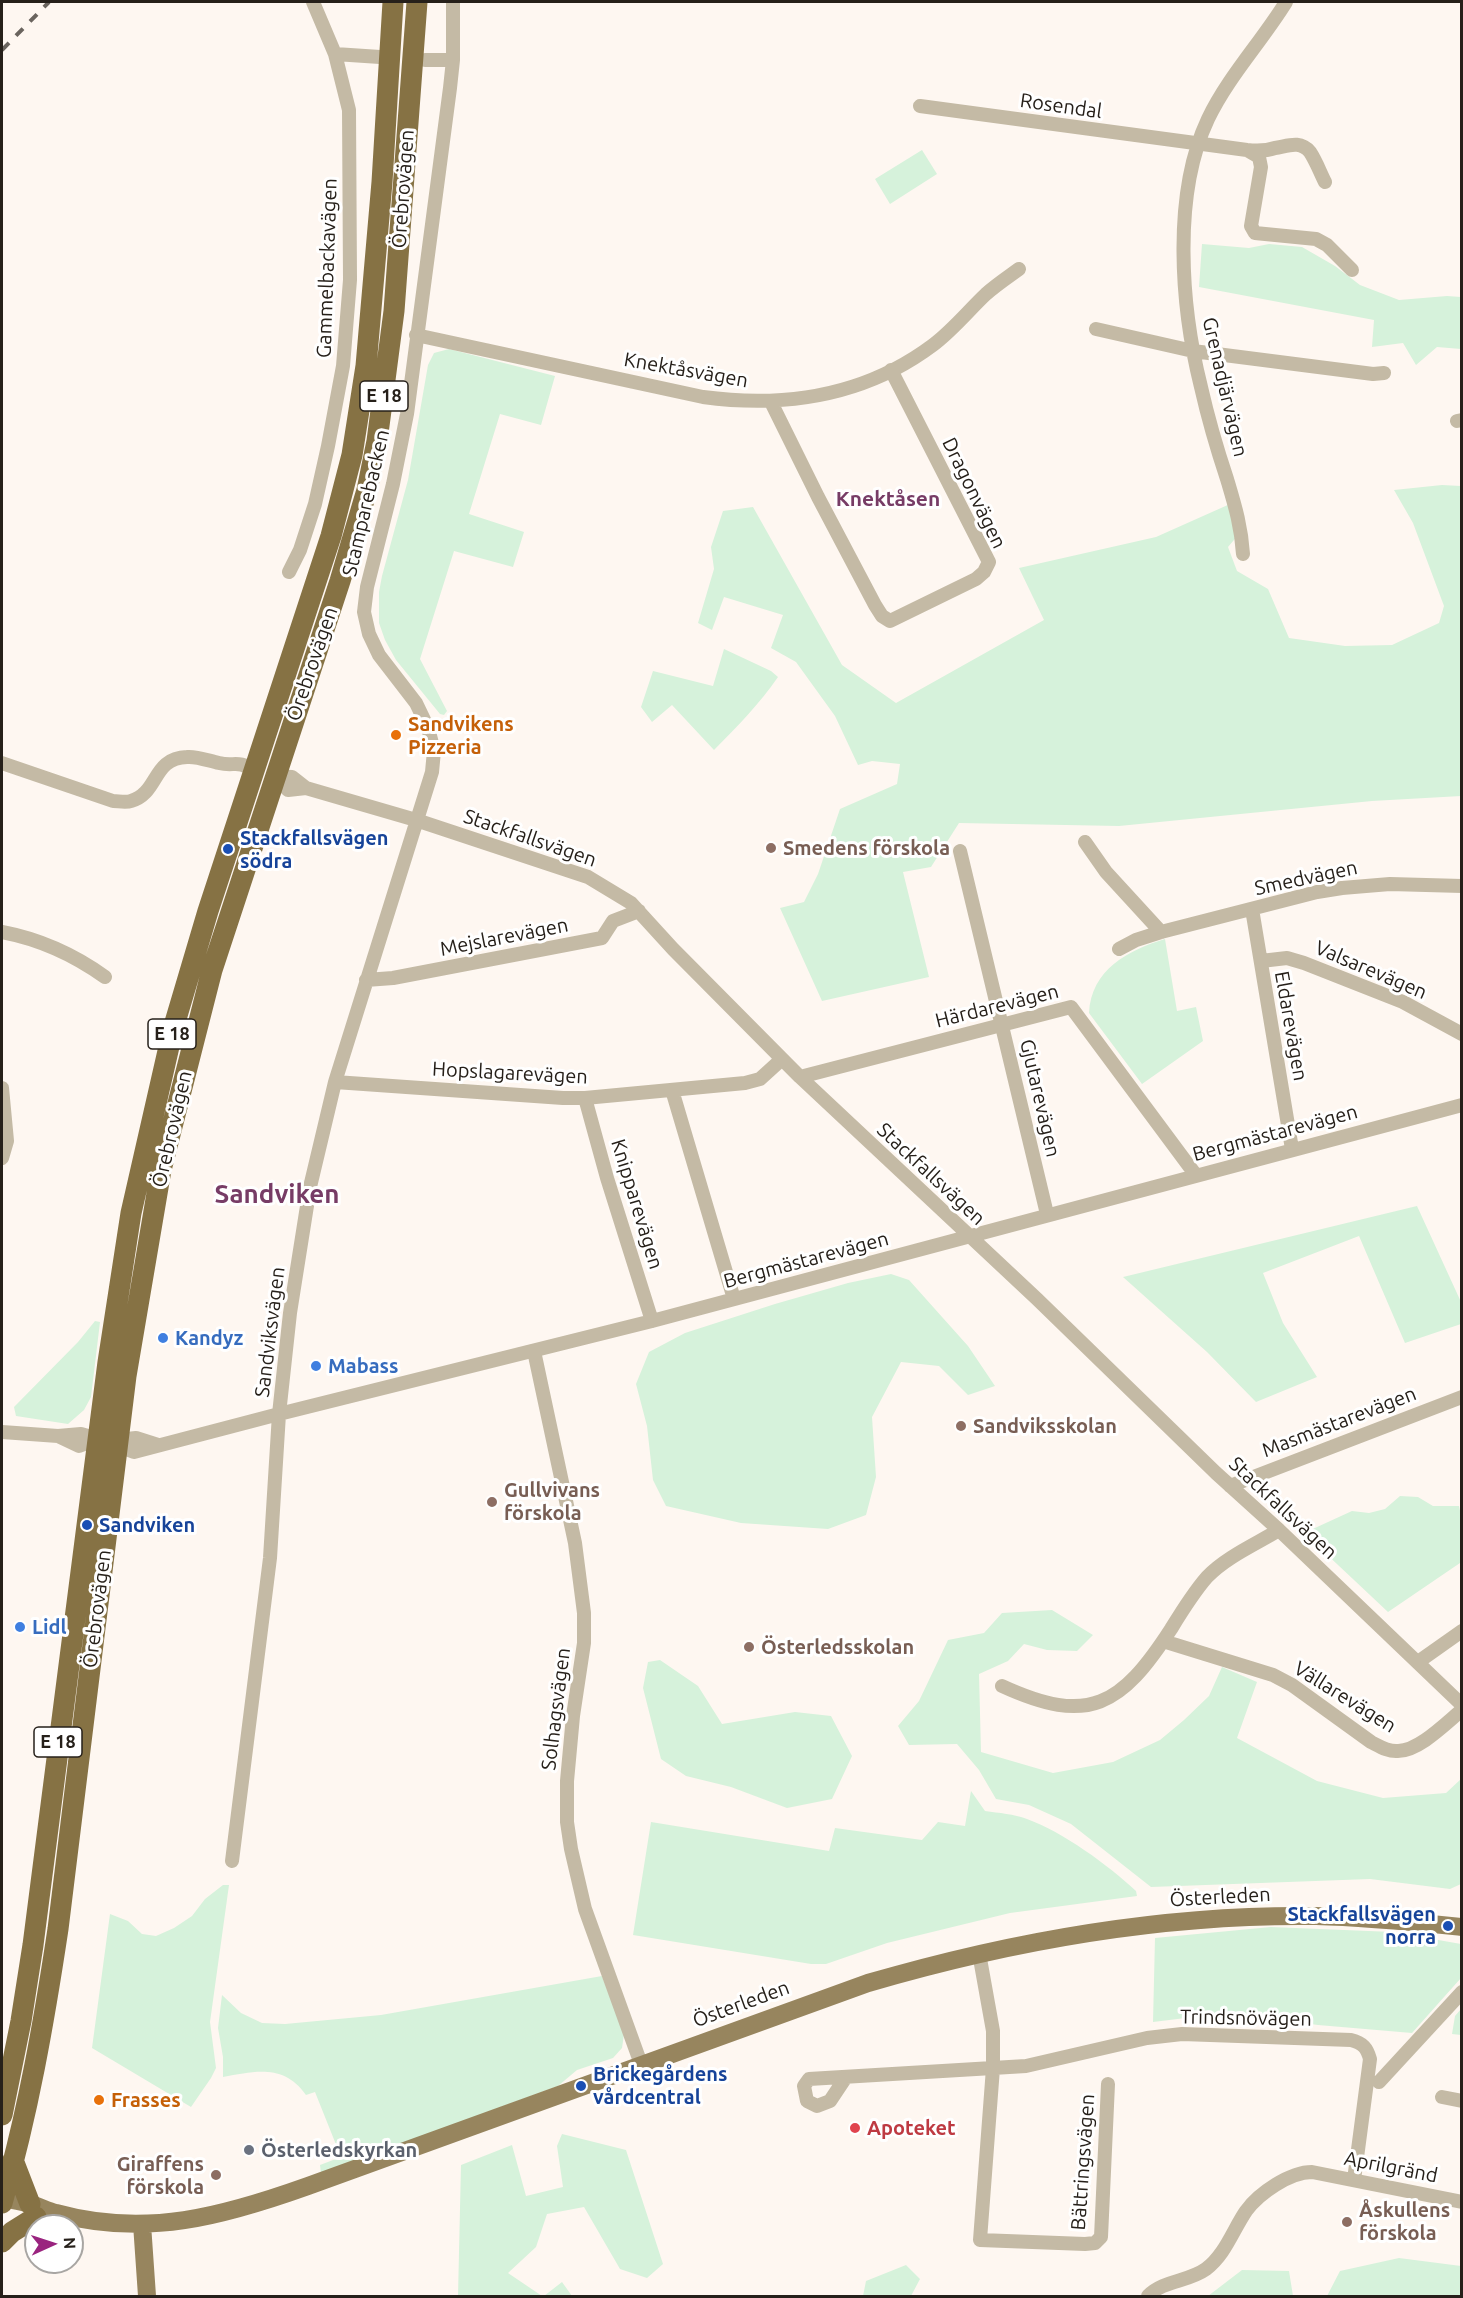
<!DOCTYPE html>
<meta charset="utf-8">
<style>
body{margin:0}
#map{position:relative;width:1463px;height:2298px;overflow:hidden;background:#fef7f1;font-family:Ubuntu,sans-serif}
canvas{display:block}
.frame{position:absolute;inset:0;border:3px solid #26201a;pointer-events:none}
.north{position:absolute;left:24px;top:2214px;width:60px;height:60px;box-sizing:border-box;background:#fff;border:2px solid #a8a6a3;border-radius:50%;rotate:87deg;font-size:16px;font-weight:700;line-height:24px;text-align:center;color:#26201a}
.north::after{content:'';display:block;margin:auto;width:21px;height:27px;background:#9a247f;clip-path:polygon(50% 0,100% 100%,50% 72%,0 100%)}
</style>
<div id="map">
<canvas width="1463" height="2298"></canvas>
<div class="frame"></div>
<div class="north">N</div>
</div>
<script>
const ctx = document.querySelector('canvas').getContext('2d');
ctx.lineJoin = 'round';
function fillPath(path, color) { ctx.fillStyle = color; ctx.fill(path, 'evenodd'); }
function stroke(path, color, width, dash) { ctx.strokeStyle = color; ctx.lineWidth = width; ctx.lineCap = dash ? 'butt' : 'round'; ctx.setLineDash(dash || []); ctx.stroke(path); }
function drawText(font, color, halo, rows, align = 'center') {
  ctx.font = font + ' Ubuntu,sans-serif'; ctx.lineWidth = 6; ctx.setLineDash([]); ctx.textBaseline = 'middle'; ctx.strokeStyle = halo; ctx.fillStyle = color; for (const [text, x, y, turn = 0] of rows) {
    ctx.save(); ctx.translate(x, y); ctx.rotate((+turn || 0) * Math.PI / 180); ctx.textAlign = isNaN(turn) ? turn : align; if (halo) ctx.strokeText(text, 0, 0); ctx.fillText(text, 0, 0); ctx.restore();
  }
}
const green = new Path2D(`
 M 922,150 L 937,174 L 890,204 L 875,179 Z
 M 1202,244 L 1249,248 L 1269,244 L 1302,247 L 1335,266 L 1360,285 L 1399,300 L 1447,296 L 1461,297 L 1461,349 L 1437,347 L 1416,365 L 1403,343 L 1372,347 L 1374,320 L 1199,287 Z
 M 449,349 L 555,376 L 541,425 L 500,414 L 469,514 L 524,532 L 513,567 L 454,551 L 420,659 L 447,711 L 444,715 L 440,714 L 396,660 L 385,640 L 379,623 L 379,592 L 382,576 L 408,480 L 428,365 L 434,353 Z
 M 1442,485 L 1461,486 L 1461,796 L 1372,801 L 1119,826 L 959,823 L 931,867 L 903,872 L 929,977 L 822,1001 L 780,908 L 804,902 L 818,874 L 840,809 L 897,784 L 900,764 L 872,761 L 858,765 L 835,716 L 796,662 L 771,648 L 783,615 L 724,597 L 712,630 L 698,623 L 714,569 L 711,547 L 723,511 L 753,507 L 842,665 L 896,703 L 1044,620 L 1019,568 L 1156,537 L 1230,504 L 1239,534 L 1228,547 L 1237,571 L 1268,589 L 1289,638 L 1345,646 L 1392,645 L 1439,623 L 1444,606 L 1413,523 L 1394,490 Z
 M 724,649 L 771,671 L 778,677 C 760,703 737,727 714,750 L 672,705 L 652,722 L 641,707 L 653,671 L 713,686 Z
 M 1165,939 L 1177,1011 L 1196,1007 L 1203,1041 L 1142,1084 L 1089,1013 C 1091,970 1128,950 1165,939 Z
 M 1417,1206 L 1461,1302 L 1461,1324 L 1405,1343 L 1359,1236 L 1263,1273 L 1283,1323 L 1317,1377 L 1256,1402 L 1207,1352 L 1123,1277 Z
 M 891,1274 L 909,1280 L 968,1346 L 995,1386 L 968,1395 L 939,1366 L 901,1362 L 872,1417 L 876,1477 L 866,1515 L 828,1529 L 741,1523 L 666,1506 L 653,1480 L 647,1426 L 636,1384 L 649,1352 L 685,1333 L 775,1304 L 848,1283 Z
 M 95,1321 L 100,1322 L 91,1397 L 84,1410 L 68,1424 L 16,1416 L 14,1407 L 78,1342 Z
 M 1400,1496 L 1418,1497 L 1433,1506 L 1459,1506 C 1463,1521 1462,1547 1460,1563 L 1388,1612 L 1304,1533 L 1352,1511 L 1369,1513 L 1385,1509 Z
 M 1052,1610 L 1093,1635 L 1077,1651 L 1047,1650 L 1024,1644 L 1008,1661 L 979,1674 L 981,1752 L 1053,1773 L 1113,1762 L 1160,1740 L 1184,1720 L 1209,1696 L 1222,1667 L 1257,1682 L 1237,1738 L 1317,1781 L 1383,1798 L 1446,1793 L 1461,1779 L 1461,1884 L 1450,1889 L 1370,1879 L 1151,1887 L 1071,1824 L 1029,1805 L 996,1799 L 979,1770 L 957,1744 L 909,1745 L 898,1726 L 919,1701 L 948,1640 L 984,1633 L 1002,1613 Z
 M 660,1660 L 698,1686 L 722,1724 L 795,1712 L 831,1716 L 852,1756 L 832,1799 L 787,1808 L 731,1787 L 686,1776 L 661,1759 L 643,1688 L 648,1662 Z
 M 971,1791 L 985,1811 C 999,1813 1014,1814 1027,1819 C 1063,1832 1108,1865 1136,1891 L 1137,1896 L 1010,1913 L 887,1943 L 826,1964 L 811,1964 L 633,1935 L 651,1822 L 829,1851 L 835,1828 L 922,1840 L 938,1822 L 965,1826 Z
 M 223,1885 L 229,1885 L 210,2022 L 216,2068 L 211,2078 L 191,2107 L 92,2048 L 110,1914 L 128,1921 L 142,1934 L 156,1936 L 174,1928 L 192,1916 L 205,1899 Z
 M 1271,1927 L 1393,1932 L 1461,1944 L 1461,1978 L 1412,2033 L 1318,2025 L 1226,2013 L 1153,2022 L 1155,1938 Z
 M 602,1976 L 624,2034 L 622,2048 L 613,2058 L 577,2070 L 558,2086 L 321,2173 L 320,2165 L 341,2157 L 315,2092 L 306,2095 C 284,2064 256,2071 223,2077 L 223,2057 L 218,2028 L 222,1995 L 241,2013 L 262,2023 L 285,2024 L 381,2015 Z
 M 1461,2009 L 1461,2035 L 1452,2034 L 1455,2016 Z
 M 562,2134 L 626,2150 L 663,2264 L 647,2278 L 620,2269 L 584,2207 L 547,2214 L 536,2247 L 508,2273 L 542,2296 L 458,2296 L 461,2165 L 512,2145 L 526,2196 L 563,2187 L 557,2146 Z
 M 1399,2258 L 1461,2266 L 1461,2296 L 1327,2296 L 1340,2271 Z
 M 906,2265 L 920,2279 L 911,2296 L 863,2296 L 866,2281 Z
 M 1242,2270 L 1289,2271 L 1293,2296 L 1208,2296 Z
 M 562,2282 L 572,2296 L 544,2296 Z`);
const minor = new Path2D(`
 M 335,54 L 380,57
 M 425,60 L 453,60
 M 920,106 L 1247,150 C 1257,151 1266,151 1275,148 C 1288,146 1300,140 1310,152 C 1316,161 1320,172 1325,182
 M 1247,150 L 1259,157 L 1261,167 L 1251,226 L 1255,233 L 1316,239 L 1327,245 L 1352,270
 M 1096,329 L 1193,351 L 1373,374 L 1384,373
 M 416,335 L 703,397 C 785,408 865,396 933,345 C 953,330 968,311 986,294 C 996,285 1008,277 1019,269
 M 771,402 L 818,497 L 875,605 L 882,616 L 890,621 L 976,579 L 984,572 L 989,562 L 891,370
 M 1457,421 L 1462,420
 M 1243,554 C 1241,525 1235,506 1227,479 C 1217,449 1208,418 1201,387 C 1181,307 1172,195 1208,119 C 1228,77 1262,41 1286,2
 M 289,572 L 300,550 L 315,504 L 328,446 L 343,366 L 350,280 L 349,110 L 335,54 L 313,2
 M 2,763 L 113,801 C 118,801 126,803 131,801 C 159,793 152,758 187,757 C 197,756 209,761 219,763 C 235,767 237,759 254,771
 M 274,776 L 292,777 L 306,788 L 416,820 L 588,877 L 631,903 L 673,949 L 800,1077 L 1037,1299 L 1216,1473 L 1279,1530 L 1462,1705
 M 274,776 L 288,790 L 306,788
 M 1085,842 L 1106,872 L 1161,932
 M 960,851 L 1047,1214
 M 1252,909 L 1292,1149
 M 2,932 C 39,939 73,954 105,977
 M 1119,949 L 1136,940 L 1161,932 L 1317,892 L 1342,888 L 1390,884 L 1462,886
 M 1261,961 L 1287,958 L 1304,963 L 1403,1002 L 1462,1034
 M 366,980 L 393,978 L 602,938 L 613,921 L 639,911
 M 800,1077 L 1071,1007 L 1195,1174
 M 335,1082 L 563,1098 L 585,1098 L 745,1083 L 760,1079 L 782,1059
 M 2,1088 L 7,1141 L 2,1158
 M 672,1090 L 734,1299
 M 585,1098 L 607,1178 L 652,1321
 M 534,1351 L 575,1543 L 584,1613 L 584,1643 L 573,1716 L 567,1781 L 567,1822 L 571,1849 L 585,1909 L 641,2064
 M 2,1432 L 58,1436 L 81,1434 L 98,1439
 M 60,1437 L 79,1446 L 98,1439
 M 118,1440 L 126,1449 L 134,1452 L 279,1414 L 652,1321 L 1462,1105
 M 118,1440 L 136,1438 L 158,1445
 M 1230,1486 L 1462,1397
 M 1163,1641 L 1273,1675 L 1292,1685 L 1371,1742 C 1379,1746 1388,1752 1398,1751 C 1419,1751 1446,1723 1462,1710
 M 1418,1662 L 1462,1631
 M 1002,1686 C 1089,1726 1121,1706 1171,1629 C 1182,1611 1193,1593 1207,1577 C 1226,1557 1256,1544 1279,1530
 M 232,1861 L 270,1558 L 279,1414 L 290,1313 L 310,1187 L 335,1082 L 432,772 L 434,751 L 428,728 L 416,703 L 379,655 L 369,634 L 364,612 L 367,587 L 393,484 L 407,414 L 450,88 L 453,60 L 453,2
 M 979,1953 L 993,2031 L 993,2068 L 980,2240 L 1085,2244 L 1095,2243 L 1101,2237 L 1108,2084
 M 846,2077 L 830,2101 L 817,2106 L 807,2101 L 804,2086 L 809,2079 L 1026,2066 L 1147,2038 L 1182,2034 L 1351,2040 C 1363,2043 1367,2048 1370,2059 L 1354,2180
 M 1379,2082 L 1462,1992
 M 1442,2097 L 1462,2101
 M 1148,2296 C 1164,2280 1188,2282 1206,2269 C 1225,2255 1233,2230 1246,2211 C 1259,2193 1290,2172 1312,2172 L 1462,2202`);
const major = new Path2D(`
 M 3,2198 C 12,2200 21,2201 30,2204 C 39,2206 47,2211 56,2213 C 146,2238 224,2216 308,2186 L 868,1983 C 1015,1940 1164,1914 1316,1916 C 1365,1917 1413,1922 1462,1927
 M 142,2224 L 147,2296`);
const highway = new Path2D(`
 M 2,2115 L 21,2021 L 33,1945 L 108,1362 L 131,1213 L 173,1029 L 208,911 L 331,536 L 352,455 L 366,366 L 382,182 L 393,2
 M 13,2160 L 30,2204
 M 2,2203 C 28,2113 44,2022 58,1929 L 126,1376 L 161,1170 L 212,970 L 340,581 L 367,490 L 377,441 L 394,311 L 417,2
 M 2,2242 L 12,2232 L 36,2217`);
const rail = new Path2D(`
 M 2,50 L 49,2`);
const markers = [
 [396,735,6,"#e8710a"],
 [771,848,6,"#8d6e63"],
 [228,849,6,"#1a4fb4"],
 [163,1338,6,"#3f7fe0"],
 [316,1366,6,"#3f7fe0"],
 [961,1426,6,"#8d6e63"],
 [492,1502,6,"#8d6e63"],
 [87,1525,6,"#1a4fb4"],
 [20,1627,6,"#3f7fe0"],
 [749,1647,6,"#8d6e63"],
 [1448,1926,6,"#1a4fb4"],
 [581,2086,6,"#1a4fb4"],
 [99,2100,6,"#e8710a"],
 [855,2128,6,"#e0444e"],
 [249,2150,6,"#6b7280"],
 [216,2175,6,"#8d6e63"],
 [1347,2222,6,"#8d6e63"]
];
const shields = [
 [384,396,48],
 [172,1034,48],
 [58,1742,48]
];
const shieldNames = [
 ["E 18",384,396],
 ["E 18",172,1034],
 ["E 18",58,1742]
];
const streetNames = [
 ["Rosendal",1061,106,8],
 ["Örebrovägen",403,189,-86],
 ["Gammelbackavägen",327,268,-88],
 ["Knektåsvägen",686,370,10],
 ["Grenadjärvägen",1225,387,77],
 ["Dragonvägen",974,493,64],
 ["Stamparebacken",366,503,-77],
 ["Örebrovägen",312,664,-71],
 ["Stackfallsvägen",530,838,19],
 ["Smedvägen",1306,878,-12],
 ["Mejslarevägen",504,937,-11],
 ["Valsarevägen",1371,970,23],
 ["Härdarevägen",997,1006,-14],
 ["Eldarevägen",1291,1026,80],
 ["Hopslagarevägen",510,1073,3],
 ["Gjutarevägen",1040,1098,77],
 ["Örebrovägen",172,1129,-77],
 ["Bergmästarevägen",1275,1133,-15],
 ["Stackfallsvägen",931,1174,43],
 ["Knipparevägen",637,1204,73],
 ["Bergmästarevägen",806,1260,-15],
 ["Sandviksvägen",270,1332,-83],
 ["Masmästarevägen",1339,1422,-21],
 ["Stackfallsvägen",1283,1508,43],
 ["Örebrovägen",97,1609,-83],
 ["Vällarevägen",1345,1697,32],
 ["Solhagsvägen",556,1709,-83],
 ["Österleden",1220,1897,-3],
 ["Österleden",741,2004,-20],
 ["Trindsnövägen",1246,2018,1],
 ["Bättringsvägen",1083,2162,-86],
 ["Aprilgränd",1391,2167,11]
];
const foodNames = [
 ["Sandvikens",408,724],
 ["Pizzeria",408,747],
 ["Frasses",111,2100]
];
const transitNames = [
 ["Stackfallsvägen",240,838],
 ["södra",240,861],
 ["Sandviken",99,1525],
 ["Stackfallsvägen",1436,1914,"right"],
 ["norra",1436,1937,"right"],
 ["Brickegårdens",593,2074],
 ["vårdcentral",593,2097]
];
const educationNames = [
 ["Smedens förskola",783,848],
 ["Sandviksskolan",973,1426],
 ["Gullvivans",504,1490],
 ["förskola",504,1513],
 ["Österledsskolan",761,1647],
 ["Giraffens",204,2164,"right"],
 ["förskola",204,2187,"right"],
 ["Åskullens",1359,2210],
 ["förskola",1359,2233]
];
const shopNames = [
 ["Kandyz",175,1338],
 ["Mabass",328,1366],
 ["Lidl",32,1627]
];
const healthNames = [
 ["Apoteket",867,2128]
];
const worshipNames = [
 ["Österledskyrkan",261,2150]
];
const neighbourhoodNames = [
 ["Knektåsen",888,499]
];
const districtNames = [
 ["Sandviken",277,1194]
];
fillPath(green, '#d6f2db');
stroke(minor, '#c4baa5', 14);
stroke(major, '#97855e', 18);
stroke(highway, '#867244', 21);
stroke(rail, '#6a645e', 4, [10, 10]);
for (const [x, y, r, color] of markers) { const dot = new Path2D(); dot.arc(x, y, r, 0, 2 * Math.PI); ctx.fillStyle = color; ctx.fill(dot); stroke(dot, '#fff', 2); }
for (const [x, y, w] of shields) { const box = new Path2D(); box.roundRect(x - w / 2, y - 15, w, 30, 4.5); ctx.fillStyle = '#fff'; ctx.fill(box); stroke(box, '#26201a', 1.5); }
drawText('bold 18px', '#26201a', null, shieldNames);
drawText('20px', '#26201a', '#fff', streetNames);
drawText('bold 20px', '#c56008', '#fff', foodNames, 'left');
drawText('bold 20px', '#164399', '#fff', transitNames, 'left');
drawText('bold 20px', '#785e54', '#fff', educationNames, 'left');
drawText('bold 20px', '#366cbe', '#fff', shopNames, 'left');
drawText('bold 20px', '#be3a42', '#fff', healthNames, 'left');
drawText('bold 20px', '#5b616d', '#fff', worshipNames, 'left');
drawText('bold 21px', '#773c66', '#fff', neighbourhoodNames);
drawText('bold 26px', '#773c66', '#fff', districtNames);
</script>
